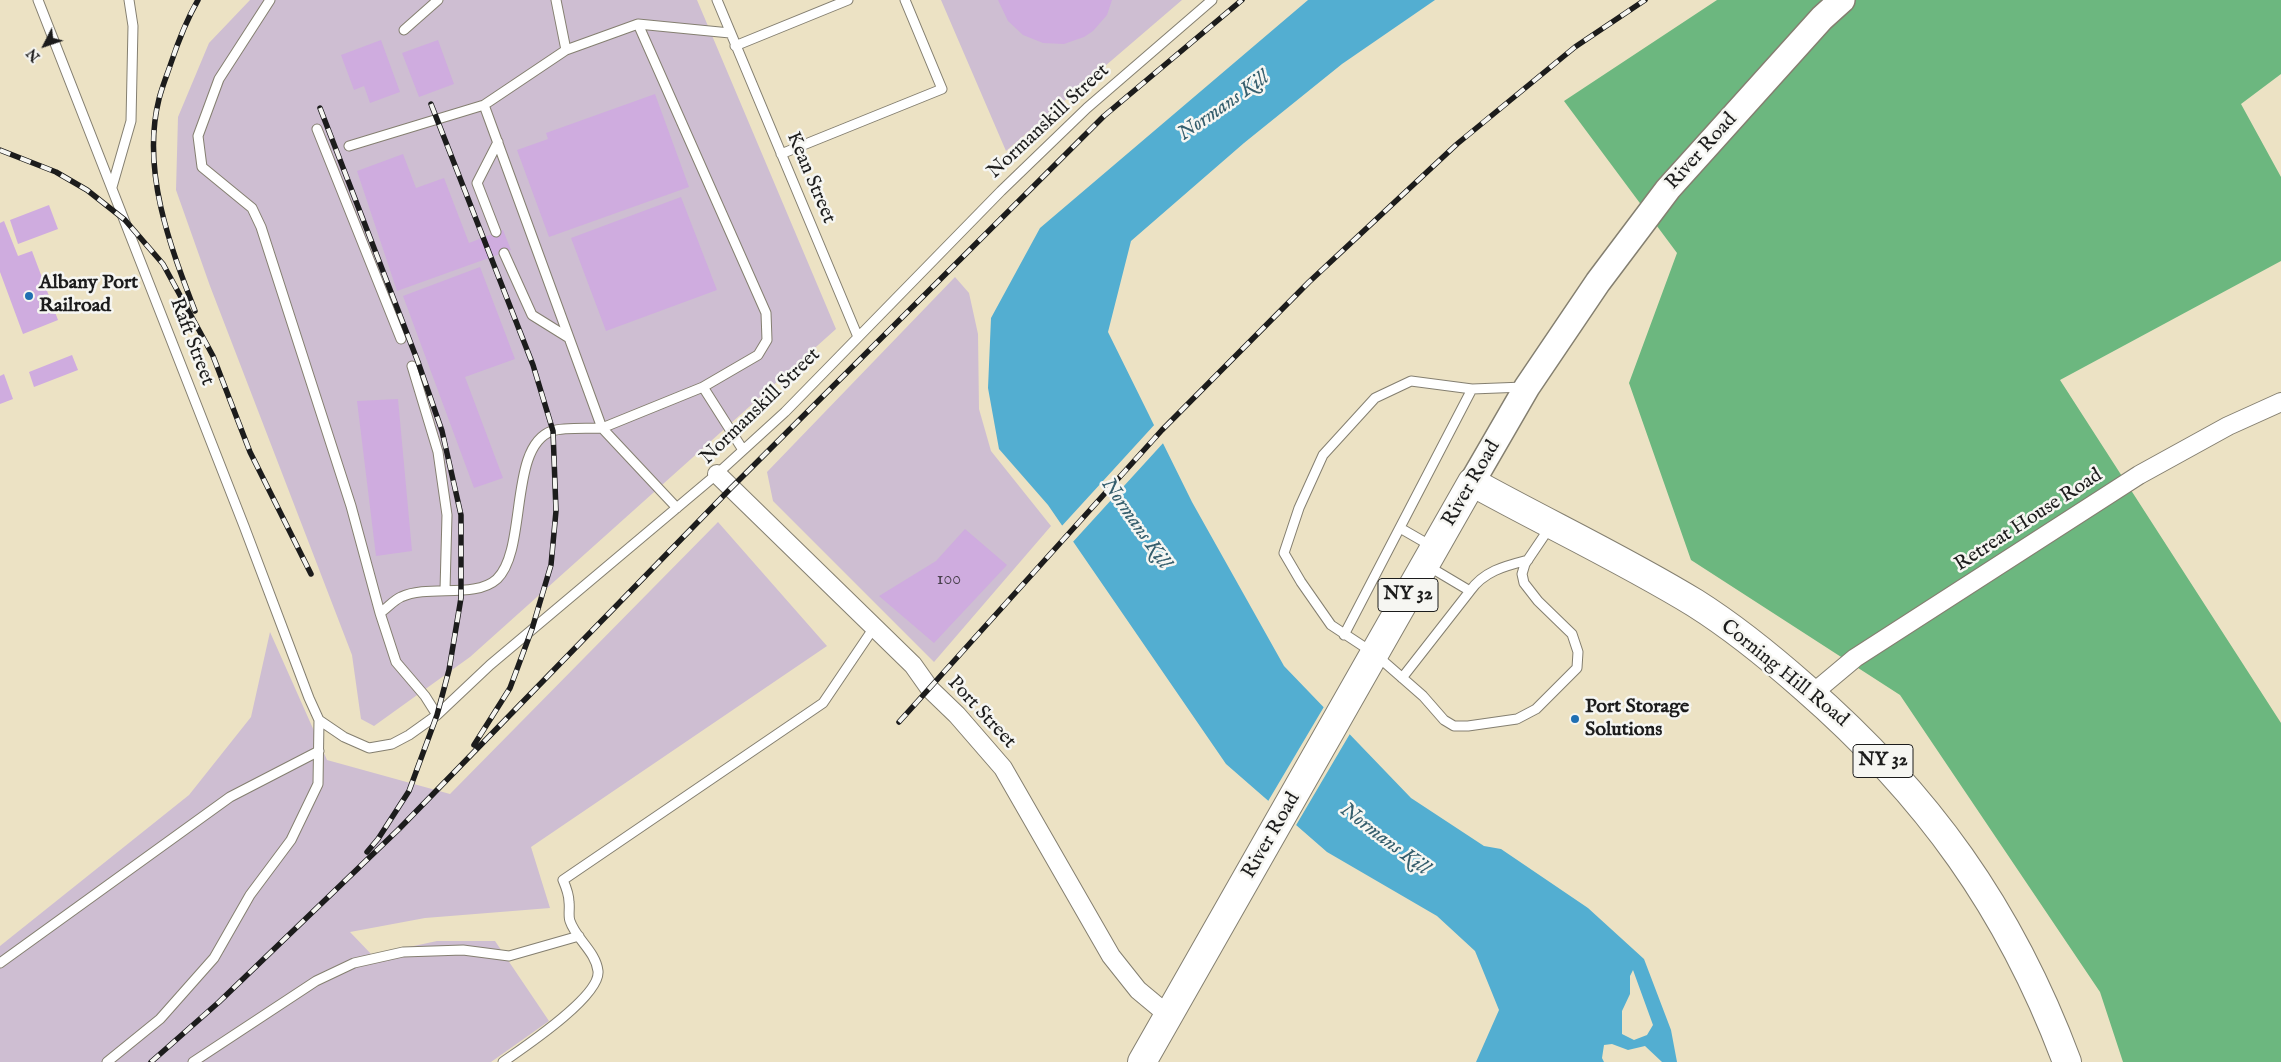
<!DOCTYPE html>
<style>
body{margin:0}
#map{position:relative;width:2281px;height:1062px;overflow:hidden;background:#ece2c4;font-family:"IM FELL English",serif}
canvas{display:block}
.north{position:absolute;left:20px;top:20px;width:50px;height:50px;-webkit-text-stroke:4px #f6f6f2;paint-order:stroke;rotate:229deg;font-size:14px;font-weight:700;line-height:20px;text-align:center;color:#1c1c1c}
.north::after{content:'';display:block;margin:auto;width:18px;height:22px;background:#1c1c1c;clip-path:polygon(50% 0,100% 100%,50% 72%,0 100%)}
</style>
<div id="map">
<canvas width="2281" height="1062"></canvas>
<div class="north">N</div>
</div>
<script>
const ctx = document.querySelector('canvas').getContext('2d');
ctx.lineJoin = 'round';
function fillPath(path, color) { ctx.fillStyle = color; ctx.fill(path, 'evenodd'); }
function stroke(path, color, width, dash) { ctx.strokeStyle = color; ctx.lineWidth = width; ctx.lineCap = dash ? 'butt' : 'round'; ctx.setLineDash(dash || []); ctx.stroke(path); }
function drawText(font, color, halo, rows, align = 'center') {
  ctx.font = font + ' "IM FELL English",serif'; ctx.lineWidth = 5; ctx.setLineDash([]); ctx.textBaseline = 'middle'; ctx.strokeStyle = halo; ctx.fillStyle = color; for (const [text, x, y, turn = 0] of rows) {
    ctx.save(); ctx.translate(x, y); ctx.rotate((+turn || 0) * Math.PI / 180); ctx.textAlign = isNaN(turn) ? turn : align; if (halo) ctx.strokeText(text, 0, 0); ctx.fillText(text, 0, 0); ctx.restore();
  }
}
const industrial = new Path2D(`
 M 250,0 L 697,0 L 836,329 L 470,657 L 374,726 L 361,719 L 352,655 L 210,286 L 176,190 L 178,117 L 209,43 Z
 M 941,0 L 1182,0 L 1006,151 Z
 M 955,277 L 969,293 L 978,334 L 979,409 L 991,451 L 1051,526 L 934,662 L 773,501 L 767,472 Z
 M 718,522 L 827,646 L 531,847 L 550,908 L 425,918 L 350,932 L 372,955 L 437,941 L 495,941 L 549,1021 L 491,1062 L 0,1062 L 0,946 L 189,795 L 251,717 L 270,632 L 327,760 L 450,794 Z`);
const forest = new Path2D(`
 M 1717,0 L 2281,0 L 2281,74 L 2241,104 L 2281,177 L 2281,261 L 2060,380 L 2281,723 L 2281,1062 L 2123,1062 L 2100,992 L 1900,695 L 1691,560 L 1629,383 L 1677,253 L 1564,101 Z`);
const water = new Path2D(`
 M 1308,0 L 1435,0 L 1342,64 L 1244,143 L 1131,241 L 1108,332 L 1192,502 L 1284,666 L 1411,798 L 1484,846 L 1501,849 L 1588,908 L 1644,959 L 1671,1030 L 1677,1062 L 1662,1062 L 1645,1046 L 1628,1050 L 1612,1044 L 1604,1045 L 1602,1058 L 1604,1062 L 1476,1062 L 1499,1010 L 1475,951 L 1437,916 L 1327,852 L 1226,764 L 1048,505 L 999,449 L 988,388 L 991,318 L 1040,228 ZM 1633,970 L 1653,1025 L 1647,1035 L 1634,1040 L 1622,1034 L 1622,1011 L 1630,994 L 1630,976 Z`);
const pier = new Path2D(`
 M 1156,423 L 1165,441 L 1071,544 L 1060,528 Z
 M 1325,705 L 1351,732 L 1295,827 L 1267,803 Z`);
const building = new Path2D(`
 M 998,0 L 1112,0 L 1107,15 L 1093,31 L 1084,37 L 1064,44 L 1043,43 L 1023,35 L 1008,21 Z
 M 381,40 L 400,92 L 370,103 L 364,86 L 354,90 L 341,55 Z
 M 438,40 L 454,84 L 419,97 L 402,53 Z
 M 655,94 L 689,187 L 549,237 L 517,150 L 548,139 L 546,133 Z
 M 403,154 L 416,188 L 444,178 L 469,243 L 503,230 L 511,250 L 397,291 L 357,171 Z
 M 681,197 L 717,290 L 606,331 L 571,238 Z
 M 49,205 L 58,229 L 18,244 L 10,220 Z
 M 4,221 L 18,256 L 32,251 L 58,320 L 23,334 L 0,272 L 0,223 Z
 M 480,267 L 515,359 L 465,377 L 503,478 L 474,488 L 403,296 Z
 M 72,355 L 78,370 L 34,387 L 29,372 Z
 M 4,374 L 13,399 L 0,404 L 0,376 Z
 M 398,399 L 412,551 L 376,556 L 357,401 Z
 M 965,529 L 1007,565 L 934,643 L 879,596 L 936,561 Z`);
const service = new Path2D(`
 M 38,0 L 244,526 L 309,698 L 319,720 L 344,737 L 369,748 L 392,744 L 409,735 L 437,715 L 490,665 L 717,474 L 785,412 L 1001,191 L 1087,108 L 1212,0
 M 270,0 L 219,79 L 198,136 L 202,167 L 252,208 L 261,227 L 351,506 L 380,613
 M 556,0 L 566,50
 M 717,0 L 858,337
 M 404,30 L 438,0
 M 730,33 L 638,24 L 766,313 L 767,340 L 758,355 L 703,387 L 743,450
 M 735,46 L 848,0
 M 317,129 L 401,339
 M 349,146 L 484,105
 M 781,154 L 942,89 L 905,0
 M 112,187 L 131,121 L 133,26 L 129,0
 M 496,232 L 477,183 L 498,142
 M 504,253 L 532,315 L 569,338
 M 412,366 L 438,452 L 447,515 L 445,590
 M 1524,387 L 1472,389 L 1411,381 L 1375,398 L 1323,455 L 1299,508 L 1284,553 L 1301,582 L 1331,625 L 1375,654 L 1423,696 L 1444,720 L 1454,726 L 1468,726 L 1517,719 L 1536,709 L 1577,668 L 1578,652 L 1572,634 L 1538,601 L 1524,583 L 1522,574 L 1525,564 L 1550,527
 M 677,508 L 602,428 L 703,387
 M 1400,528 L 1433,547
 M 1470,591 C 1484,571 1505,566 1528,560
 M 1344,635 L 1472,389
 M 1402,678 L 1470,591 L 1428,566
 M 437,715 L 425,696 L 396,662 L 380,613 C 387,608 394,600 401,597 C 429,584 475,599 497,579 C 528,549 508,446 552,431 C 565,427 588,429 602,428 L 484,105 L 566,50 L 638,24
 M 0,963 L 230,797 L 319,751
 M 107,1062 L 160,1019 L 214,958 L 250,895 L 291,840 L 318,784 L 319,720
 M 193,1062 L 316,981 L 354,963 L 403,952 L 463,950 L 509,956 L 579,936
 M 503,1062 C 523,1048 601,996 598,971 C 596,952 576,939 570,921 C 568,916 570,908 569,902 C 569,895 566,887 563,880 L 823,703 L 873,629`);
const minor = new Path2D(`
 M 717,474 L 913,665 L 930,689 L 957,715 L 1003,768 L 1111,956 L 1138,990 L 1168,1015
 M 1812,694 L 1855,658 L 2139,475 L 2228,426 L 2281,402`);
const secondary = new Path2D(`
 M 1472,482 L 1527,387 L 1598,282 L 1668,189 L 1822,18 L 1842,0`);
const primary = new Path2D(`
 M 1142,1062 L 1472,482 C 1546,523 1623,559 1695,603 C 1733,627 1770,657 1804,687 C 1927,794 2010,909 2067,1062`);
const rail = new Path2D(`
 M 431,104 L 533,365 L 553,431 L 556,511 L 551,565 L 532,629 L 510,688 L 474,745
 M 320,108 L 418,362 L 442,431 L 461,515 L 461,598 L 449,670 L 437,715 L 409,791 L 378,839 L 367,852
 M 0,150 L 56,172 L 87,190 L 125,220 L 163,264 L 213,356 L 250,452 L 311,574
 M 195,311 C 170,246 141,170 159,99 C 162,87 167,75 171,63 C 178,42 187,19 198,0
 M 899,722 L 1162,430 L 1309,282 L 1457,144 L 1575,47 L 1645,0
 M 151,1062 L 219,1002 L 399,829 L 730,489 L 1104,116 L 1242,0`);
const markers = [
 [29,296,5,"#1f6fb2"],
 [1575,719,5,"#1f6fb2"]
];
const numberNames = [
 ["100",949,580]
];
const shields = [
 [1408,595,60],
 [1883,761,60]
];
const shieldNames = [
 ["NY 32",1408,595],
 ["NY 32",1883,761]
];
const streetNames = [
 ["Normanskill Street",1049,122,-43],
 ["River Road",1702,152,-48],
 ["Kean Street",810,178,67],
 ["Raft Street",191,342,69],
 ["Normanskill Street",761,407,-44],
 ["River Road",1472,484,-60],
 ["Retreat House Road",2029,521,-33],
 ["Corning Hill Road",1784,674,39],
 ["Port Street",981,713,47],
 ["River Road",1272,836,-60]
];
const poiNames = [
 ["Albany Port",39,284],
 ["Railroad",39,307],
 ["Port Storage",1585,708],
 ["Solutions",1585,731]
];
const waterNames = [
 ["Normans Kill",1224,107,-35],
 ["Normans Kill",1135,524,55],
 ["Normans Kill",1384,840,37]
];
fillPath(industrial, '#cebed2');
fillPath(forest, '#6cb77f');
fillPath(water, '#53aed1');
fillPath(pier, '#ece2c4');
fillPath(building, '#cfacdf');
stroke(service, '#847f70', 11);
stroke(minor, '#847f70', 20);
stroke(secondary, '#847f70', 28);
stroke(primary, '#847f70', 30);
stroke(service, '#fff', 9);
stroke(minor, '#fff', 18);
stroke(secondary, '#fff', 25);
stroke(primary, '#fff', 28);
stroke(rail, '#1c1c1c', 5.5);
stroke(rail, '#f6f6f2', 4, [11]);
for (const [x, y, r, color] of markers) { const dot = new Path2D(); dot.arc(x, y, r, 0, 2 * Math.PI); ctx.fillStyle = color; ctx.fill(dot); stroke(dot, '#f6f6f2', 2); }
drawText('18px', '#49404d', null, numberNames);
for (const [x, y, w] of shields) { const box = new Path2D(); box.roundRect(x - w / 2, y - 16.5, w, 33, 4); ctx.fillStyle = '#f6f6f2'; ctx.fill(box); stroke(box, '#1c1c1c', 1); }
drawText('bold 19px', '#1c1c1c', null, shieldNames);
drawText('20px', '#1c1c1c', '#f6f6f2', streetNames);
drawText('bold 20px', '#1c1c1c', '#f6f6f2', poiNames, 'left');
drawText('italic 21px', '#355e6d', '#f6f6f2', waterNames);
</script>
